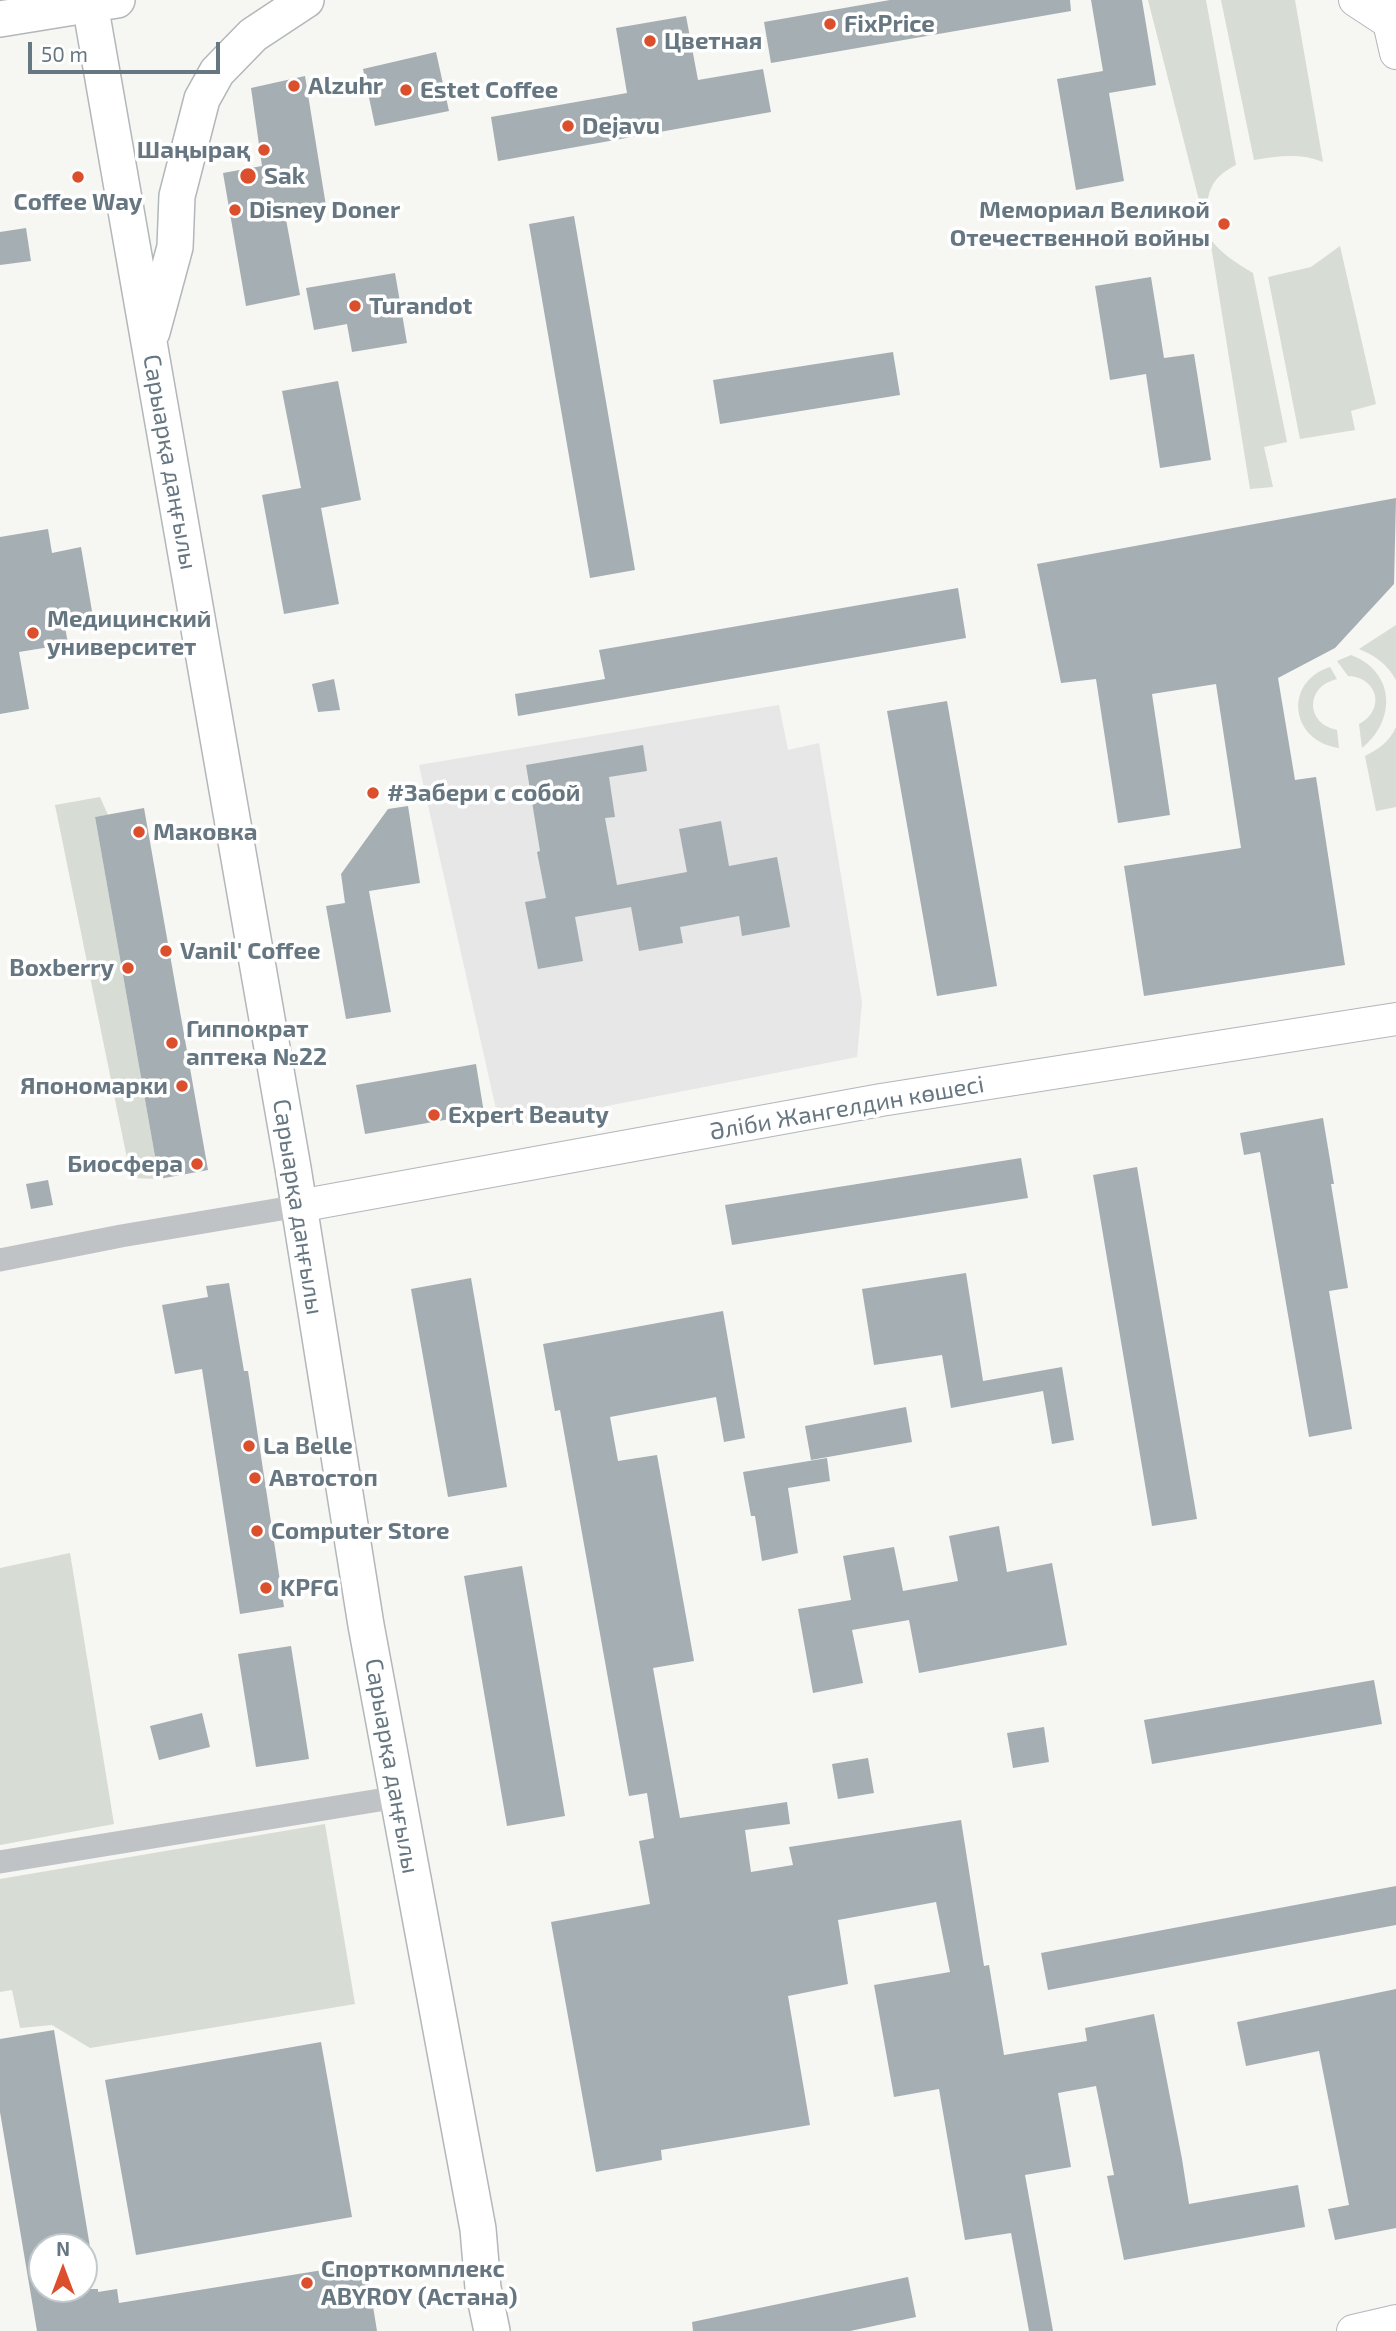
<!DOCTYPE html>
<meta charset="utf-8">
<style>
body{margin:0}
#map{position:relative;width:1396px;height:2331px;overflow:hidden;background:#f6f6f2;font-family:"Exo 2",sans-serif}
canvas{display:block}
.north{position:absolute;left:28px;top:2233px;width:70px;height:70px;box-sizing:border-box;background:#fff;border:2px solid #c2c9cd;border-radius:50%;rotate:0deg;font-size:19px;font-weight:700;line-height:28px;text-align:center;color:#667782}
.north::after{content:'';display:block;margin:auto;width:24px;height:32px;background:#dc4f2c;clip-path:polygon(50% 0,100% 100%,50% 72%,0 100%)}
.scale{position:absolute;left:28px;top:42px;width:192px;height:32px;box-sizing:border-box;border:4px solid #667782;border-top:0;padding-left:9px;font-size:21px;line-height:24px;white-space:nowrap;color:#667782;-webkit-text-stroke:5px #fff;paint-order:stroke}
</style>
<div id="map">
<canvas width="1396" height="2331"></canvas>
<div class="north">N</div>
<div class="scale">50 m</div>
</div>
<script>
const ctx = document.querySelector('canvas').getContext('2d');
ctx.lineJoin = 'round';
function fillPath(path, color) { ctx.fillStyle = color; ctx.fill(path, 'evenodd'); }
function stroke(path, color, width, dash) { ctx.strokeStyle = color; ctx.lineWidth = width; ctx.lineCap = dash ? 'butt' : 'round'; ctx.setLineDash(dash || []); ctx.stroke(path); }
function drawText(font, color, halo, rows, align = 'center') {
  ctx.font = font + ' "Exo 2",sans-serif'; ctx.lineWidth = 7; ctx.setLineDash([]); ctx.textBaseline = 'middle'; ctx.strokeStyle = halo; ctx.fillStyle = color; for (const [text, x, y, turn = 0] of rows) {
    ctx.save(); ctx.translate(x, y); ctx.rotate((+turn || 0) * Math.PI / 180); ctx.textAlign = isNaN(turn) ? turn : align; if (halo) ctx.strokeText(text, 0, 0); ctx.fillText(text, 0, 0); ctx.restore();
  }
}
const built = new Path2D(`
 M 779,705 L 788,750 L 819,743 L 862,1002 L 857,1057 L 500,1127 L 419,765 Z`);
const green = new Path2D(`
 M 1148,0 L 1206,0 L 1236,165 C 1209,179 1209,191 1204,220 Z
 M 1221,0 L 1295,0 L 1323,162 C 1301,153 1278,156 1254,160 Z
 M 1210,239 C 1222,254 1236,263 1253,273 L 1287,442 L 1264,447 L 1273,487 L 1250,489 Z
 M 1340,246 L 1376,404 L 1351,411 L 1355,430 L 1300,439 L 1268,277 L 1311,267 Z
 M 1396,625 L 1396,680 C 1387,664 1376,656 1359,649 Z
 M 1351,655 C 1396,672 1396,721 1362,748 L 1359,724 C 1386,710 1378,677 1348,676 L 1337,661 Z
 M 1330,667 L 1337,679 C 1305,686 1305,724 1337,730 L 1339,748 C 1290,741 1283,682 1330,667 Z
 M 1396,727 L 1396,807 L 1376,811 L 1365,756 C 1379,749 1390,741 1396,727 Z
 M 100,797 L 108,815 L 95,817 L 159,1179 L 131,1178 L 55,805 Z
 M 70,1553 L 114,1824 L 0,1845 L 0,1568 Z
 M 325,1824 L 355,2004 L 90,2048 L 52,2025 L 20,2028 L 12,1990 L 0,1992 L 0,1879 Z`);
const building = new Path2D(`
 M 890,0 L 1070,0 L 1071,11 L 771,63 L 764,22 Z
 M 1091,0 L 1142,0 L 1156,85 L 1109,93 L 1124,181 L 1076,190 L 1057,79 L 1103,71 Z
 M 686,16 L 698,80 L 763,69 L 771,112 L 498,161 L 491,117 L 627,93 L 616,28 Z
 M 436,52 L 449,111 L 375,126 L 363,69 Z
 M 305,76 L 326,206 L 285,214 L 300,295 L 246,306 L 223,173 L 262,166 L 251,88 Z
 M 574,216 L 635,570 L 590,578 L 529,224 Z
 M 26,228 L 31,261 L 0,265 L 0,232 Z
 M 395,273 L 407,343 L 352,352 L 347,324 L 314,330 L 306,288 Z
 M 1151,277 L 1164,358 L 1194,354 L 1211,460 L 1160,468 L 1146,374 L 1110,380 L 1095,286 Z
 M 893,352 L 900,395 L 720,424 L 713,380 Z
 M 338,381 L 361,500 L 321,508 L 339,604 L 284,614 L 262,495 L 301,488 L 282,391 Z
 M 1396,498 L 1394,584 L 1335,648 L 1278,678 L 1295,780 L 1316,777 L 1345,965 L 1144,996 L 1124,866 L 1241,848 L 1216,684 L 1152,694 L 1170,815 L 1118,823 L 1096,679 L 1061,683 L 1037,564 Z
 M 48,529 L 52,553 L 81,547 L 93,617 L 64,621 L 68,644 L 19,652 L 29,709 L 0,714 L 0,537 Z
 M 958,588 L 966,638 L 518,716 L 515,694 L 605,679 L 599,650 Z
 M 334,679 L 340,710 L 318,712 L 312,684 Z
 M 947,701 L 997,986 L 937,996 L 887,711 Z
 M 643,745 L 647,771 L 609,777 L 615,817 L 605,818 L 617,885 L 687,872 L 679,829 L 721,821 L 729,866 L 777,857 L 790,927 L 742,936 L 739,916 L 680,927 L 683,943 L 639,951 L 631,907 L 575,917 L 583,961 L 538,969 L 525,902 L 546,898 L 537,852 L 540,851 L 526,765 Z
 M 408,806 L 420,883 L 369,891 L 391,1012 L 346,1019 L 326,906 L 345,903 L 341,874 L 388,809 Z
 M 144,808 L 208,1170 L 159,1179 L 95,817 Z
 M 476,1064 L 484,1113 L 365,1134 L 356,1085 Z
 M 1323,1118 L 1334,1184 L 1331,1184 L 1348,1288 L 1329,1291 L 1352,1429 L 1309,1437 L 1260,1152 L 1244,1155 L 1240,1133 Z
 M 1021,1158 L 1028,1198 L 732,1245 L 725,1205 Z
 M 1137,1167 L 1197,1519 L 1152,1526 L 1093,1175 Z
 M 48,1180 L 53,1205 L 31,1209 L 26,1184 Z
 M 966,1273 L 983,1381 L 1062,1367 L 1074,1440 L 1052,1444 L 1043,1391 L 951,1408 L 942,1355 L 874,1365 L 862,1289 Z
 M 471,1278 L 507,1487 L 448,1497 L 411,1289 Z
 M 229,1283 L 244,1371 L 248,1371 L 284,1607 L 240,1614 L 202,1369 L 175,1374 L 162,1305 L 208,1297 L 206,1286 Z
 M 723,1311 L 745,1438 L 724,1442 L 716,1397 L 610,1417 L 618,1461 L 657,1455 L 694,1661 L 653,1668 L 680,1818 L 787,1802 L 790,1824 L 745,1830 L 751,1872 L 793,1865 L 789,1847 L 961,1820 L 984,1966 L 989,1965 L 1004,2055 L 1087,2041 L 1085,2028 L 1154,2014 L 1182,2159 L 1189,2204 L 1298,2185 L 1305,2227 L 1124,2260 L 1107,2176 L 1114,2175 L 1096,2086 L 1058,2093 L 1071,2167 L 1025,2175 L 1053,2331 L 1029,2331 L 1011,2233 L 965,2240 L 939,2089 L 894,2097 L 874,1985 L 950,1972 L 936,1902 L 838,1920 L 848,1984 L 788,1996 L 810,2125 L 661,2150 L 662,2160 L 596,2172 L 551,1922 L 650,1904 L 639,1841 L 654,1838 L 647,1793 L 629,1796 L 560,1410 L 555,1411 L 543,1344 Z
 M 906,1407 L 912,1442 L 811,1460 L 805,1426 Z
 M 827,1458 L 830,1481 L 788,1488 L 798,1553 L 762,1561 L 755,1516 L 751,1516 L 743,1472 Z
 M 999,1526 L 1007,1572 L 1052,1563 L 1067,1645 L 919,1673 L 909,1620 L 852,1630 L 863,1683 L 813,1693 L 798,1609 L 851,1600 L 843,1556 L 894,1547 L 903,1591 L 958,1581 L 949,1536 Z
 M 522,1566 L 565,1816 L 507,1826 L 464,1576 Z
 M 291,1646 L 309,1759 L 256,1767 L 238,1654 Z
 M 1374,1680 L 1382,1724 L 1152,1764 L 1144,1720 Z
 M 202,1713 L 210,1747 L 159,1760 L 150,1726 Z
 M 1044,1727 L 1049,1762 L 1013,1768 L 1007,1733 Z
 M 868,1758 L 874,1793 L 838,1799 L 832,1764 Z
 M 1396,1886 L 1396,1925 L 1048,1990 L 1041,1953 Z
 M 1396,1989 L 1396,2228 L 1335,2240 L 1328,2209 L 1349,2205 L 1319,2051 L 1246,2066 L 1237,2022 Z
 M 54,2030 L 90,2247 L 42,2247 L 42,2289 L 98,2289 L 98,2292 L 117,2289 L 119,2303 L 366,2263 L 377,2331 L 37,2331 L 0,2112 L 0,2039 Z
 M 321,2042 L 352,2217 L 136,2255 L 105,2080 Z
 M 908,2277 L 916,2317 L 850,2331 L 693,2331 L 692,2322 Z`);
const street = new Path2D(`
 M 0,1260 L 121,1236 L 299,1206
 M 0,1862 L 398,1797`);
const secondary = new Path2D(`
 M 1355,0 L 1387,21
 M 1384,0 L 1396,53
 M 299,1206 L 881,1100 L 1396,1019
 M 1353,2331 L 1396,2321`);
const primary = new Path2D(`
 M 90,4 L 293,1168 L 366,1625 L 478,2229 L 483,2288 L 492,2331
 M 0,19 L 117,0
 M 152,332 L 175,247 L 177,196 L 202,99 L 217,72 L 253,35 L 306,0`);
const markers = [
 [830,24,7,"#dc4f2c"],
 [650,41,7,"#dc4f2c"],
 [294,86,7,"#dc4f2c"],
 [406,90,7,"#dc4f2c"],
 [568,126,7,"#dc4f2c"],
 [264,150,7,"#dc4f2c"],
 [248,176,9,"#dc4f2c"],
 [78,177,7,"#dc4f2c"],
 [235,210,7,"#dc4f2c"],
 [1224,224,7,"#dc4f2c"],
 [355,306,7,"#dc4f2c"],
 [33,633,7,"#dc4f2c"],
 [373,793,7,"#dc4f2c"],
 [139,832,7,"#dc4f2c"],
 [166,951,7,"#dc4f2c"],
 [128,968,7,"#dc4f2c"],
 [172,1043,7,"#dc4f2c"],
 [182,1086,7,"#dc4f2c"],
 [434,1115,7,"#dc4f2c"],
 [197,1164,7,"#dc4f2c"],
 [249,1446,7,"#dc4f2c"],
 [255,1478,7,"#dc4f2c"],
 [257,1531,7,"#dc4f2c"],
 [266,1588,7,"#dc4f2c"],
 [307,2283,7,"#dc4f2c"]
];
const poiNames = [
 ["FixPrice",844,24],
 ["Цветная",664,41],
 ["Alzuhr",308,86],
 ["Estet Coffee",420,90],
 ["Dejavu",582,126],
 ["Шаңырақ",250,150,"right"],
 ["Sak",264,176],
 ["Coffee Way",78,202,"center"],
 ["Disney Doner",249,210],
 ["Мемориал Великой",1210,210,"right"],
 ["Отечественной войны",1210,238,"right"],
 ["Turandot",369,306],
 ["Медицинский",47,619],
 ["университет",47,647],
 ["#Забери с собой",387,793],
 ["Маковка",153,832],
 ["Vanil' Coffee",180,951],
 ["Boxberry",114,968,"right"],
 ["Гиппократ",186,1029],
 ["аптека №22",186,1057],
 ["Япономарки",168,1086,"right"],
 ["Expert Beauty",448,1115],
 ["Биосфера",183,1164,"right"],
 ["La Belle",263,1446],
 ["Автостоп",269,1478],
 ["Computer Store",271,1531],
 ["KPFG",280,1588],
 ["Спорткомплекс",321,2269],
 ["ABYROY (Астана)",321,2297]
];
const streetNames = [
 ["Сарыарқа даңғылы",170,462,80],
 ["Әліби Жангелдин көшесі",847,1108,-10],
 ["Сарыарқа даңғылы",298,1207,81],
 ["Сарыарқа даңғылы",392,1766,80]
];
fillPath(built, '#e6e7e6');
fillPath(green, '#d7dcd4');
fillPath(building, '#a5aeb3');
stroke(secondary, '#b1b7bb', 34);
stroke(primary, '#b2b7ba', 38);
stroke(street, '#bfc3c6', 23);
stroke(secondary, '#fff', 32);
stroke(primary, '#fff', 35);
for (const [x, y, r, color] of markers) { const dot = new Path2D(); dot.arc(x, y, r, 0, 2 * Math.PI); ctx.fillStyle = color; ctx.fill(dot); stroke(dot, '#fff', 2.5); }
drawText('bold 24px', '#667782', '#fff', poiNames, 'left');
drawText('24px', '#667782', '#fff', streetNames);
</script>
